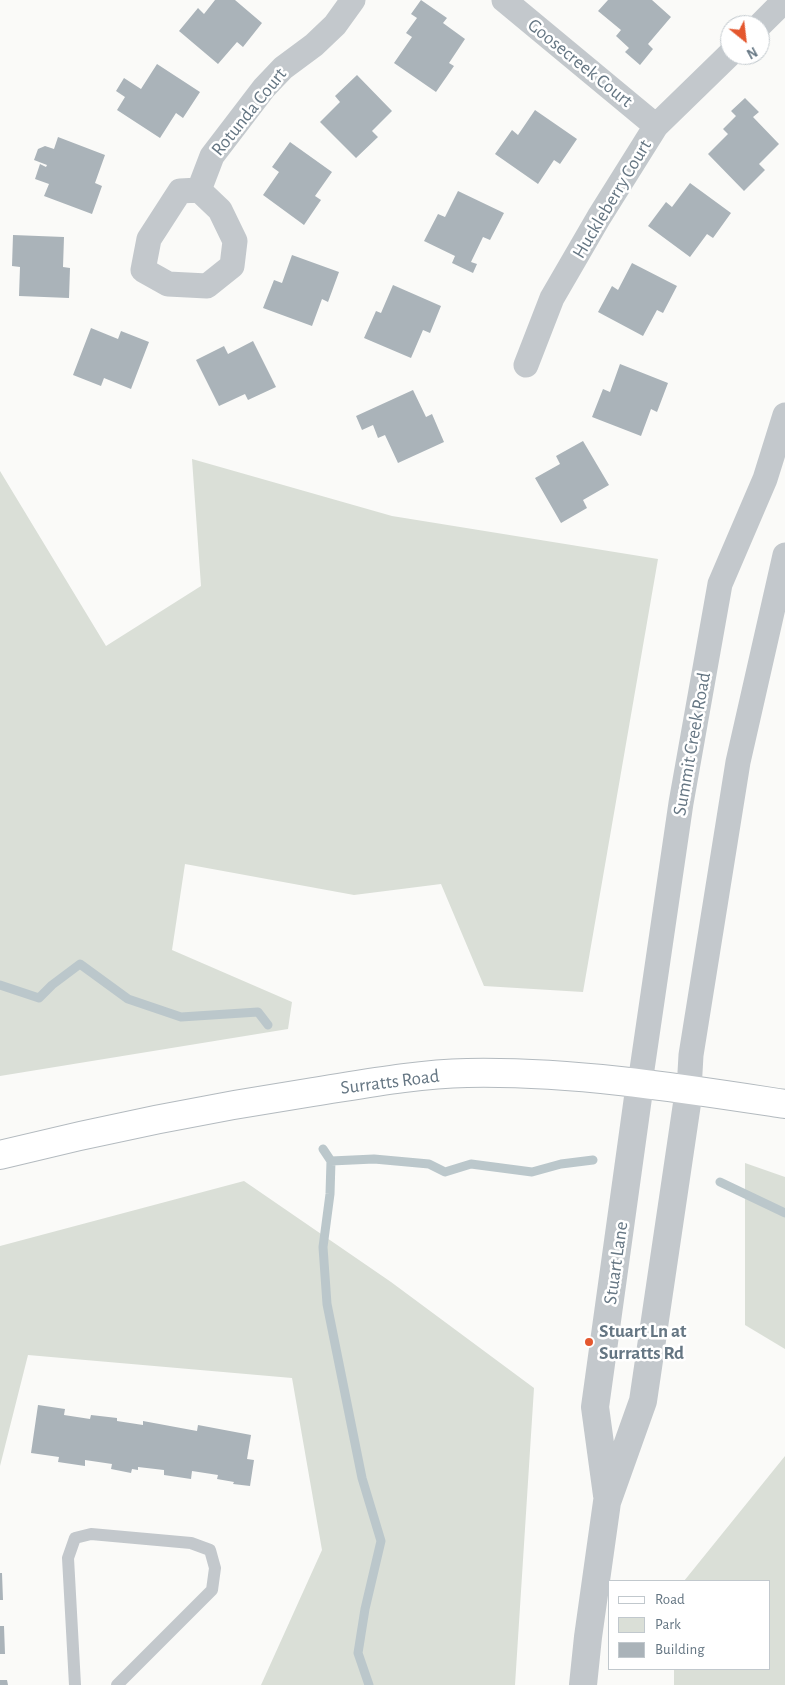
<!DOCTYPE html>
<style>
body{margin:0}
#map{position:relative;width:785px;height:1685px;overflow:hidden;background:#fafaf8;font-family:"Alegreya Sans",sans-serif}
canvas{display:block}
.legend{position:absolute;left:608px;top:1580px;width:162px;height:90px;box-sizing:border-box;background:#fff;border:1px solid #c1c8cd;margin:0;padding:6px 9px;list-style:none;font-size:15px;color:#657683}
.legend li{display:flex;align-items:center;gap:10px;height:25px}
.legend b{width:25px;border:1px solid #c1c8cd}
.north{position:absolute;left:720px;top:15px;width:50px;height:50px;box-sizing:border-box;background:#fff;border:1px solid #c1c8cd;border-radius:50%;rotate:151deg;font-size:14px;font-weight:700;line-height:20px;text-align:center;color:#657683}
.north::after{content:'';display:block;margin:auto;width:18px;height:22px;background:#e4572e;clip-path:polygon(50% 0,100% 100%,50% 72%,0 100%)}
</style>
<div id="map">
<canvas width="785" height="1685"></canvas>
<ul class="legend">
<li><b style="height:6px;background:#fff"></b>Road</li>
<li><b style="height:14px;background:#dadfd7"></b>Park</li>
<li><b style="height:14px;background:#aab3b9"></b>Building</li>
</ul>
<div class="north">N</div>
</div>
<script>
const ctx = document.querySelector('canvas').getContext('2d');
ctx.lineJoin = 'round';
function fillPath(path, color) { ctx.fillStyle = color; ctx.fill(path, 'evenodd'); }
function stroke(path, color, width, dash) { ctx.strokeStyle = color; ctx.lineWidth = width; ctx.lineCap = dash ? 'butt' : 'round'; ctx.setLineDash(dash || []); ctx.stroke(path); }
function drawText(font, color, halo, rows, align = 'center') {
  ctx.font = font + ' "Alegreya Sans",sans-serif'; ctx.lineWidth = 5; ctx.setLineDash([]); ctx.textBaseline = 'middle'; ctx.strokeStyle = halo; ctx.fillStyle = color; for (const [text, x, y, turn = 0] of rows) {
    ctx.save(); ctx.translate(x, y); ctx.rotate((+turn || 0) * Math.PI / 180); ctx.textAlign = isNaN(turn) ? turn : align; if (halo) ctx.strokeText(text, 0, 0); ctx.fillText(text, 0, 0); ctx.restore();
  }
}
const green = new Path2D(`
 M 192,459 L 392,516 L 658,559 L 583,992 L 484,986 L 441,884 L 354,895 L 185,864 L 172,950 L 292,1002 L 288,1029 L 0,1076 L 0,471 L 106,646 L 201,586 Z
 M 745,1163 L 785,1177 L 785,1349 L 745,1325 Z
 M 244,1181 L 391,1282 L 534,1388 L 515,1685 L 261,1685 L 322,1550 L 292,1378 L 28,1355 L 0,1466 L 0,1246 Z
 M 785,1456 L 785,1685 L 674,1685 L 674,1669 L 769,1669 L 769,1581 L 684,1581 Z`);
const stream = new Path2D(`
 M 0,985 L 39,998 L 52,985 L 80,964 L 128,999 L 181,1017 L 258,1012 L 268,1025
 M 323,1149 L 331,1161 L 330,1194 L 323,1247 L 327,1304 L 362,1478 L 381,1541 L 365,1609 L 358,1653 L 369,1685
 M 331,1161 L 374,1159 L 429,1164 L 445,1172 L 471,1164 L 532,1172 L 561,1164 L 593,1160
 M 720,1182 L 785,1213`);
const building = new Path2D(`
 M 215,0 L 235,0 L 262,23 L 243,47 L 237,42 L 218,64 L 179,31 L 198,8 L 204,14 Z
 M 421,0 L 447,18 L 443,23 L 465,39 L 449,63 L 454,66 L 436,92 L 394,63 L 412,37 L 406,33 L 417,18 L 411,14 Z
 M 608,0 L 652,0 L 671,17 L 648,44 L 653,49 L 640,65 L 625,52 L 629,48 L 616,36 L 621,30 L 598,11 Z
 M 157,64 L 200,92 L 183,118 L 176,113 L 160,138 L 117,110 L 125,97 L 116,91 L 124,78 L 141,89 Z
 M 357,75 L 392,111 L 372,131 L 378,137 L 356,158 L 320,122 L 340,102 L 335,96 Z
 M 745,98 L 759,112 L 753,117 L 779,144 L 759,164 L 765,170 L 744,191 L 708,154 L 728,134 L 723,129 L 736,116 L 731,111 Z
 M 535,110 L 577,139 L 560,164 L 554,160 L 538,184 L 495,154 L 512,130 L 518,135 Z
 M 58,137 L 105,155 L 95,183 L 102,186 L 92,214 L 44,196 L 49,184 L 35,179 L 40,164 L 46,167 L 47,165 L 34,160 L 38,149 L 45,146 L 54,149 Z
 M 290,142 L 332,172 L 315,196 L 321,200 L 304,225 L 263,195 L 279,172 L 272,167 Z
 M 690,183 L 731,213 L 713,238 L 707,234 L 690,257 L 648,226 L 666,202 L 672,207 Z
 M 458,191 L 504,213 L 490,240 L 483,237 L 471,262 L 477,264 L 473,273 L 452,263 L 455,256 L 424,241 L 438,214 L 445,217 Z
 M 13,235 L 64,237 L 63,267 L 70,268 L 69,298 L 19,296 L 20,267 L 12,266 Z
 M 292,255 L 339,272 L 328,302 L 322,299 L 312,326 L 263,308 L 274,280 L 282,283 Z
 M 632,263 L 677,286 L 663,313 L 657,310 L 643,336 L 598,312 L 612,286 L 618,290 Z
 M 393,285 L 441,306 L 430,333 L 423,330 L 411,358 L 364,338 L 376,311 L 381,313 Z
 M 91,328 L 118,339 L 121,331 L 149,342 L 131,389 L 104,378 L 101,386 L 73,375 Z
 M 253,341 L 276,387 L 248,400 L 245,394 L 219,406 L 196,360 L 224,346 L 228,354 Z
 M 620,364 L 668,383 L 657,412 L 651,409 L 641,436 L 592,417 L 603,389 L 610,392 Z
 M 413,390 L 426,417 L 432,414 L 444,442 L 398,463 L 385,435 L 378,438 L 373,425 L 362,430 L 356,416 Z
 M 583,441 L 609,485 L 583,500 L 587,508 L 561,523 L 535,478 L 560,464 L 556,456 Z
 M 38,1405 L 65,1409 L 64,1415 L 90,1419 L 91,1415 L 117,1418 L 117,1421 L 143,1425 L 143,1421 L 197,1431 L 198,1425 L 251,1435 L 247,1459 L 254,1460 L 250,1486 L 233,1484 L 234,1482 L 217,1479 L 218,1475 L 192,1471 L 191,1479 L 164,1475 L 164,1470 L 138,1467 L 138,1470 L 132,1469 L 131,1473 L 111,1469 L 112,1464 L 85,1460 L 85,1466 L 58,1462 L 59,1457 L 31,1453 Z
 M 0,1573 L 2,1573 L 3,1600 L 0,1600 Z
 M 0,1626 L 4,1626 L 5,1654 L 0,1654 Z
 M 0,1680 L 7,1680 L 8,1685 L 0,1685 Z`);
const service = new Path2D(`
 M 75,1685 L 68,1558 L 75,1538 L 91,1534 L 191,1543 L 210,1550 L 215,1568 L 212,1590 L 117,1685`);
const minor = new Path2D(`
 M 504,0 L 656,126
 M 760,25 L 785,0
 M 199,190 L 220,210 L 235,241 L 232,266 L 207,286 L 168,284 L 143,270 L 149,239 L 180,191 Z
 M 199,190 L 212,156 L 264,88 L 283,68 L 314,45 L 335,25 L 353,0
 M 526,365 L 552,298 L 599,217 L 656,126 L 730,54
 M 640,1083 L 681,803 L 720,584 L 765,479 L 785,415
 M 689,1090 L 691,1055 L 738,762 L 785,555`);
const tertiary = new Path2D(`
 M 607,1495 L 595,1407 L 640,1083
 M 583,1685 L 588,1637 L 607,1502 L 643,1401 L 689,1090`);
const secondary = new Path2D(`
 M 0,1155 C 104,1129 208,1108 313,1092 C 364,1084 416,1074 467,1073 C 574,1071 680,1088 785,1104`);
const markers = [
 [589,1342,5,"#e4572e"]
];
const streetNames = [
 ["Goosecreek Court",580,63,39],
 ["Rotunda Court",249,112,-51],
 ["Huckleberry Court",612,199,-59],
 ["Summit Creek Road",692,744,-80],
 ["Surratts Road",390,1082,-7],
 ["Stuart Lane",616,1263,-82]
];
const poiNames = [
 ["Stuart Ln at",599,1331],
 ["Surratts Rd",599,1353]
];
fillPath(green, '#dadfd7');
stroke(stream, '#bbc7cb', 9);
fillPath(building, '#aab3b9');
stroke(secondary, '#b3babf', 30);
stroke(service, '#c3c8cc', 12);
stroke(minor, '#c3c8cc', 25);
stroke(tertiary, '#c3c8cc', 28);
stroke(secondary, '#fff', 28);
for (const [x, y, r, color] of markers) { const dot = new Path2D(); dot.arc(x, y, r, 0, 2 * Math.PI); ctx.fillStyle = color; ctx.fill(dot); stroke(dot, '#fff', 2); }
drawText('19px', '#657683', '#fff', streetNames);
drawText('bold 19px', '#657683', '#fff', poiNames, 'left');
</script>
